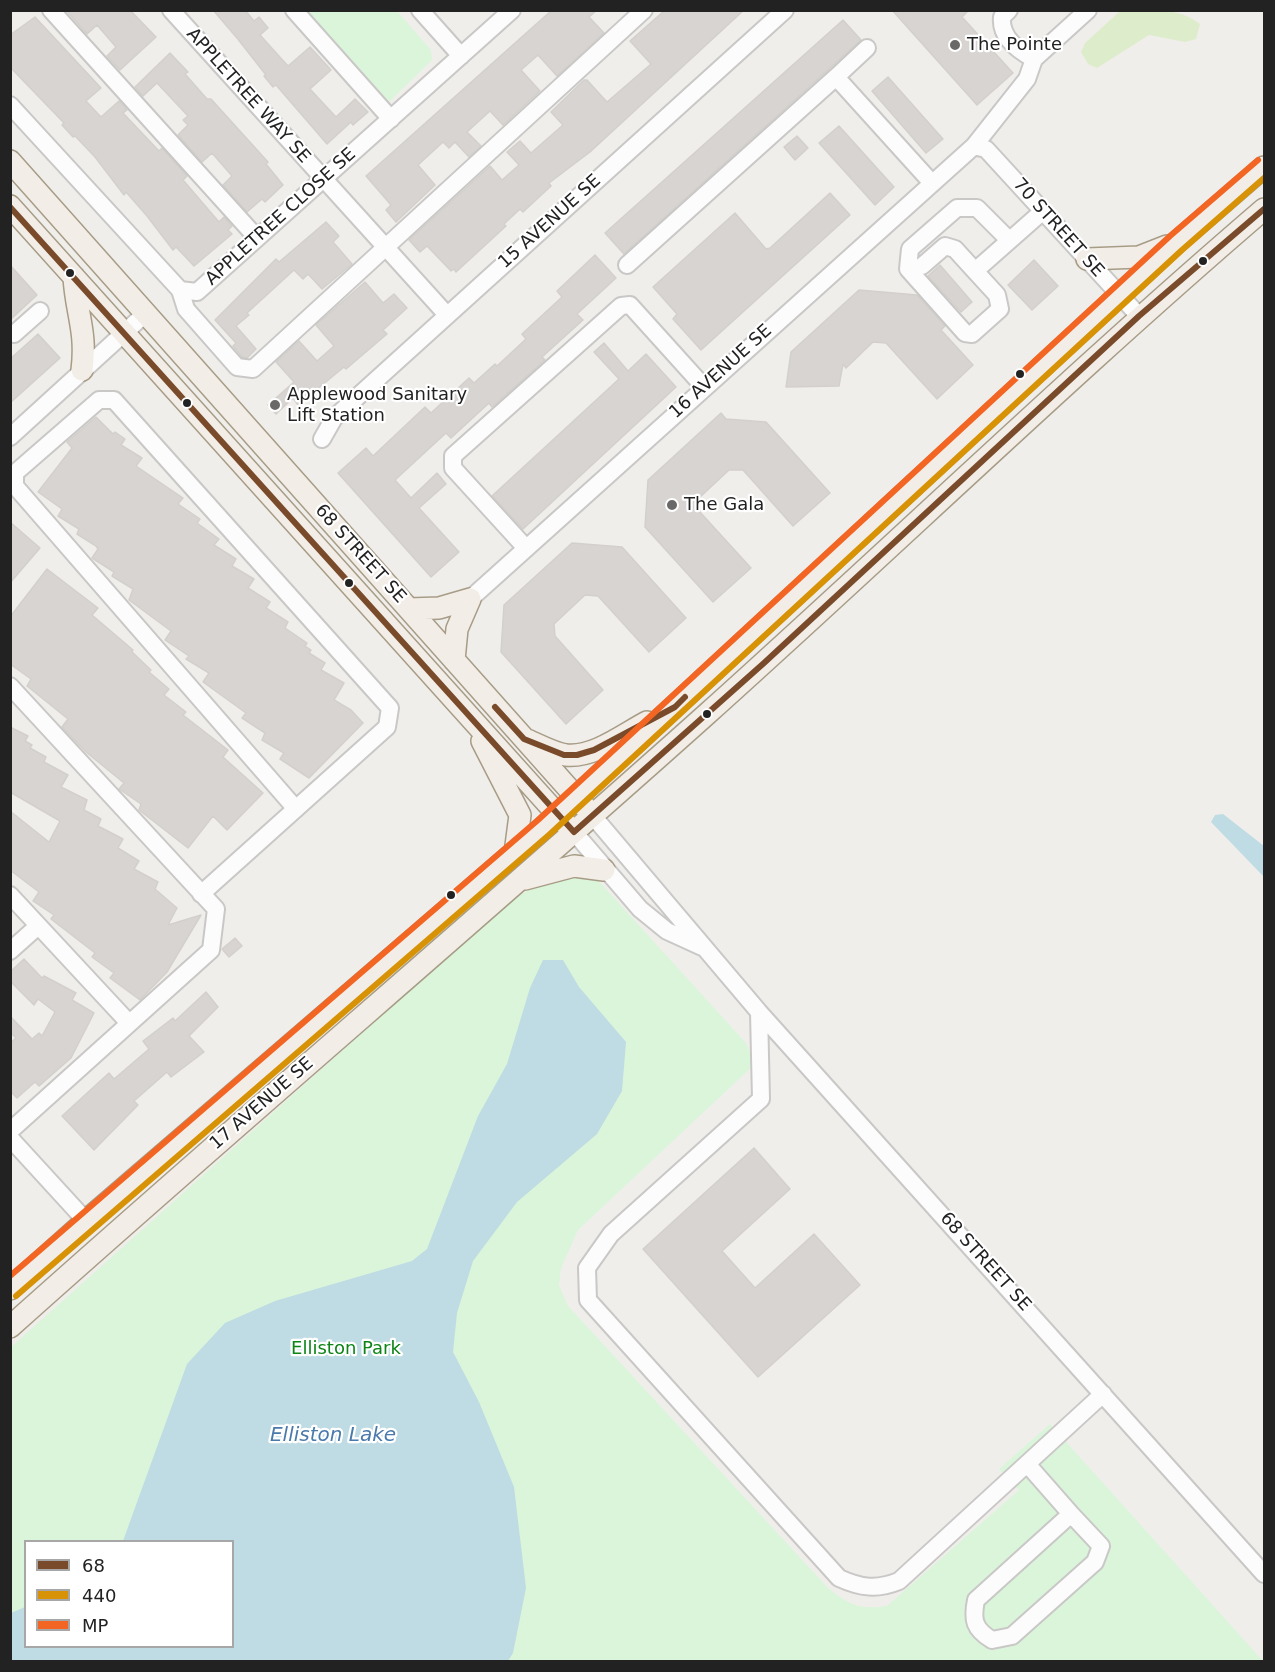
<!DOCTYPE html>
<style>
body{margin:0}
#map{position:relative;width:1275px;height:1672px;overflow:hidden;background:#f0eeeb;font-family:"DejaVu Sans",sans-serif}
canvas{display:block}
.frame{position:absolute;inset:0;border:12px solid #222;pointer-events:none}
.legend{position:absolute;left:24px;top:1540px;width:210px;height:108px;box-sizing:border-box;background:#fff;border:2px solid #a7a7a7;margin:0;padding:8px 10px;list-style:none;font-size:18px;color:#222}
.legend li{display:flex;align-items:center;gap:12px;height:30px}
.legend b{width:30px;border:2px solid #a7a7a7}
</style>
<div id="map">
<canvas width="1275" height="1672"></canvas>
<div class="frame"></div>
<ul class="legend">
<li><b style="height:8px;background:#7a4b2a"></b>68</li>
<li><b style="height:8px;background:#d79205"></b>440</li>
<li><b style="height:8px;background:#f26522"></b>MP</li>
</ul>
</div>
<script>
const ctx = document.querySelector('canvas').getContext('2d');
ctx.lineJoin = 'round';
function fillPath(path, color) { ctx.fillStyle = color; ctx.fill(path, 'evenodd'); }
function stroke(path, color, width, dash) { ctx.strokeStyle = color; ctx.lineWidth = width; ctx.lineCap = dash ? 'butt' : 'round'; ctx.setLineDash(dash || []); ctx.stroke(path); }
function drawText(font, color, halo, rows, align = 'center') {
  ctx.font = font + ' "DejaVu Sans",sans-serif'; ctx.lineWidth = 4.5; ctx.setLineDash([]); ctx.textBaseline = 'middle'; ctx.strokeStyle = halo; ctx.fillStyle = color; for (const [text, x, y, turn = 0] of rows) {
    ctx.save(); ctx.translate(x, y); ctx.rotate((+turn || 0) * Math.PI / 180); ctx.textAlign = isNaN(turn) ? turn : align; if (halo) ctx.strokeText(text, 0, 0); ctx.fillText(text, 0, 0); ctx.restore();
  }
}
const grass = new Path2D(`
 M 1120,11 C 1146,10 1179,6 1200,24 L 1196,39 L 1185,42 L 1149,35 L 1097,68 L 1088,64 L 1081,52 L 1085,43 Z`);
const park = new Path2D(`
 M 306,11 L 397,11 L 431,50 L 432,60 L 389,102 Z
 M 575,875 L 595,877 L 746,1043 L 755,1064 L 578,1230 L 561,1268 L 559,1285 L 568,1306 L 828,1588 C 850,1605 859,1610 887,1606 L 1019,1490 L 999,1469 L 1050,1424 L 1263,1661 L 11,1661 L 10,1348 L 505,905 L 545,879 ZM 26,1542 L 232,1542 L 232,1646 L 26,1646 Z`);
const water = new Path2D(`
 M 1223,814 L 1264,846 L 1264,877 L 1211,822 L 1215,815 Z
 M 543,960 L 563,960 L 579,987 L 626,1042 L 622,1091 L 597,1134 L 517,1202 L 473,1261 L 457,1313 L 453,1352 L 479,1402 L 514,1487 L 526,1588 L 513,1653 L 508,1661 L 11,1661 L 11,1613 L 25,1607 L 26,1646 L 232,1646 L 232,1542 L 123,1541 L 187,1364 L 225,1323 L 275,1301 L 412,1261 L 427,1249 L 478,1116 L 507,1064 L 530,988 Z`);
const building = new Path2D(`
 M 66,10 L 130,10 L 156,37 L 120,70 L 107,56 L 116,47 L 97,25 L 87,34 Z
 M 213,10 L 245,10 L 254,21 L 259,17 L 268,28 L 260,35 L 288,66 L 310,47 L 331,70 L 310,89 L 336,117 L 355,99 L 368,112 L 353,125 L 351,122 L 327,144 L 276,85 L 273,87 L 264,76 L 266,75 L 237,38 Z
 M 552,10 L 597,10 L 589,17 L 604,33 L 557,76 L 538,55 L 521,70 L 540,91 L 503,125 L 490,111 L 467,132 L 481,146 L 469,157 L 455,142 L 449,148 L 443,142 L 418,165 L 435,185 L 396,222 L 386,210 L 391,205 L 366,176 Z
 M 665,10 L 744,10 L 590,152 L 549,183 L 551,186 L 523,212 L 520,209 L 504,224 L 506,226 L 456,272 L 454,269 L 451,271 L 427,246 L 420,252 L 409,240 L 490,166 L 502,180 L 519,165 L 507,152 L 520,141 L 531,153 L 563,125 L 551,112 L 584,80 L 587,80 L 607,102 L 651,64 L 630,41 Z
 M 892,10 L 969,10 L 962,17 L 1013,73 L 977,105 Z
 M 35,17 L 101,88 L 86,101 L 101,117 L 119,101 L 127,110 L 123,113 L 159,151 L 162,148 L 187,176 L 183,180 L 219,222 L 224,217 L 232,226 L 228,230 L 232,234 L 194,266 L 176,247 L 173,250 L 147,216 L 126,192 L 124,195 L 95,157 L 75,136 L 73,137 L 62,125 L 64,123 L 10,67 L 10,35 Z
 M 843,20 L 861,40 L 624,254 L 605,233 Z
 M 170,53 L 188,72 L 185,74 L 207,99 L 211,99 L 268,162 L 266,164 L 283,185 L 265,202 L 262,199 L 247,212 L 223,185 L 232,176 L 212,153 L 202,162 L 178,135 L 188,125 L 183,120 L 188,116 L 157,83 L 143,96 L 135,87 Z
 M 888,77 L 943,139 L 926,153 L 872,91 Z
 M 839,126 L 894,187 L 875,205 L 819,143 Z
 M 797,136 L 808,148 L 795,160 L 784,147 Z
 M 830,193 L 850,215 L 701,350 L 673,319 L 677,314 L 653,287 L 735,213 L 766,249 L 770,248 Z
 M 326,222 L 339,236 L 333,242 L 352,264 L 322,289 L 308,274 L 303,279 L 294,270 L 247,313 L 249,315 L 236,326 L 256,349 L 247,358 L 242,357 L 233,346 L 236,343 L 215,320 L 276,259 L 279,262 Z
 M 595,255 L 616,278 L 577,314 L 583,320 L 542,357 L 545,360 L 492,407 L 489,403 L 451,438 L 446,433 L 395,480 L 411,498 L 437,473 L 446,484 L 419,508 L 459,552 L 431,577 L 338,473 L 366,448 L 373,456 L 425,407 L 431,413 L 469,378 L 474,383 L 495,364 L 497,366 L 526,339 L 522,334 L 562,297 L 557,291 Z
 M 1034,260 L 1058,286 L 1032,310 L 1008,285 Z
 M 10,265 L 37,295 L 10,320 Z
 M 940,265 L 972,302 L 961,312 L 928,276 Z
 M 365,282 L 383,303 L 394,294 L 407,308 L 383,330 L 387,334 L 346,369 L 344,367 L 298,405 L 293,398 L 276,414 L 268,405 L 294,382 L 276,362 L 299,341 L 317,361 L 334,346 L 316,325 Z
 M 859,290 L 917,295 L 945,326 L 941,330 L 973,365 L 937,399 L 886,343 L 873,342 L 846,368 L 843,364 L 839,386 L 786,387 L 791,352 Z
 M 38,334 L 60,358 L 10,403 L 10,359 Z
 M 604,343 L 628,371 L 646,354 L 676,387 L 523,529 L 492,496 L 619,379 L 594,352 Z
 M 721,413 L 726,419 L 766,422 L 830,493 L 793,526 L 743,470 L 729,470 L 698,499 L 699,511 L 751,568 L 713,602 L 645,527 L 648,480 Z
 M 96,417 L 113,434 L 115,432 L 125,439 L 121,445 L 142,458 L 136,466 L 183,498 L 178,504 L 200,519 L 197,523 L 219,539 L 214,545 L 236,559 L 232,566 L 254,579 L 248,588 L 270,602 L 266,608 L 288,622 L 285,628 L 307,643 L 305,646 L 311,650 L 309,653 L 325,663 L 321,670 L 344,683 L 334,700 L 351,710 L 363,723 L 309,778 L 280,759 L 284,753 L 262,740 L 265,733 L 242,718 L 246,713 L 203,682 L 209,673 L 186,659 L 189,656 L 165,640 L 171,631 L 129,600 L 133,589 L 112,576 L 114,572 L 92,558 L 98,549 L 96,546 L 77,534 L 79,529 L 58,516 L 62,509 L 38,492 L 72,448 L 67,442 Z
 M 10,522 L 40,548 L 10,583 Z
 M 572,543 L 622,547 L 686,618 L 649,652 L 598,596 L 585,595 L 554,624 L 555,636 L 603,690 L 566,724 L 501,652 L 504,605 Z
 M 47,569 L 98,608 L 92,615 L 133,650 L 132,652 L 151,670 L 149,672 L 169,689 L 164,695 L 186,712 L 183,715 L 228,750 L 223,757 L 263,793 L 227,830 L 213,816 L 188,848 L 139,810 L 141,804 L 119,789 L 124,783 L 86,752 L 62,727 L 68,719 L 27,686 L 31,679 L 10,664 L 10,617 Z
 M 10,727 L 28,736 L 25,741 L 32,745 L 30,748 L 46,757 L 44,762 L 68,775 L 61,787 L 87,800 L 84,810 L 101,819 L 98,826 L 123,839 L 118,848 L 139,861 L 134,869 L 158,882 L 155,889 L 177,908 L 168,925 L 201,915 L 167,972 L 140,1000 L 110,978 L 114,973 L 92,957 L 95,953 L 51,919 L 54,915 L 33,901 L 39,892 L 10,870 L 10,811 L 49,842 L 60,821 L 10,792 Z
 M 235,938 L 242,946 L 229,957 L 222,949 Z
 M 24,959 L 42,978 L 44,976 L 76,993 L 72,1000 L 94,1013 L 71,1058 L 39,1086 L 35,1082 L 17,1098 L 10,1091 L 10,1043 L 16,1038 L 10,1032 L 10,1016 L 32,1039 L 39,1033 L 42,1036 L 55,1012 L 38,999 L 34,1005 L 10,981 L 10,972 Z
 M 206,992 L 218,1007 L 189,1036 L 204,1052 L 171,1077 L 167,1072 L 134,1101 L 138,1105 L 94,1150 L 62,1116 L 109,1073 L 114,1079 L 149,1049 L 143,1041 L 173,1018 L 175,1021 Z
 M 754,1148 L 790,1189 L 722,1251 L 755,1288 L 814,1234 L 860,1285 L 758,1377 L 643,1249 Z`);
const minor = new Path2D(`
 M 51,10 L 257,238
 M 171,10 L 447,315
 M 294,10 L 391,119
 M 420,10 L 461,56
 M 1009,10 L 1002,17 C 1000,37 1017,50 1034,59
 M 836,77 L 867,48
 M 10,105 L 180,290 L 197,292 L 512,10
 M 974,146 L 986,149 L 1139,316
 M 1009,240 L 977,208 L 957,208 L 910,249 L 908,269 L 965,333 L 972,334 L 1000,309 L 997,295 L 975,271 L 1043,211
 M 627,265 L 836,77 L 931,182
 M 922,266 L 945,246 L 955,249 L 975,271
 M 180,290 L 186,309 L 237,367 L 253,369 L 644,10
 M 14,334 L 40,311
 M 10,437 L 146,313
 M 322,439 L 334,418 L 785,10
 M 525,547 L 453,468 L 453,456 L 621,306 L 630,305 L 704,387
 M 470,599 L 974,146 L 1027,79 L 1034,59 L 1088,10
 M 10,686 L 216,909 L 211,950 L 10,1131
 M 593,816 L 759,1012 L 1264,1574
 M 574,832 L 640,909 L 667,931 L 702,947
 M 201,894 L 387,727 L 390,708 L 114,400 L 99,400 L 15,473 L 15,486 L 296,809
 M 10,895 L 129,1023
 M 10,951 L 38,926
 M 759,1012 L 761,1099 L 611,1234 L 587,1268 L 588,1300 L 839,1578 C 861,1588 877,1590 899,1581 L 1103,1394
 M 10,1138 L 86,1221
 M 1028,1465 L 1071,1514 L 976,1600 C 972,1620 974,1629 992,1640 L 1012,1636 L 1095,1562 L 1101,1546 L 1071,1514`);
const major = new Path2D(`
 M 10,161 L 585,807
 M 10,206 L 566,824
 M 1087,259 L 1139,257 L 1167,246
 M 74,277 C 76,313 87,331 82,370
 M 409,609 L 439,608 L 470,599
 M 454,660 L 457,629 L 470,599
 M 527,740 C 539,745 553,753 566,755 C 594,758 624,734 647,722
 M 482,741 L 520,815 L 515,853
 M 525,879 L 574,866 L 604,870
 M 10,1289 L 86,1221 L 544,827 L 1176,243 L 1264,167
 M 10,1327 C 241,1120 477,920 708,713 C 894,546 1074,372 1264,209`);
const bus1 = new Path2D(`
 M 10,207 L 574,832 L 764,663 L 1139,316 L 1264,209
 M 495,707 L 524,739 L 564,755 L 577,755 L 594,750 L 675,707 L 685,697`);
const bus2 = new Path2D(`
 M 16,1296 L 550,834 L 1182,250 L 1264,178`);
const bus3 = new Path2D(`
 M 10,1276 L 538,820 L 1170,236 L 1258,160`);
const markers = [
 [955,45,6,"#6a6968"],
 [1203,261,5,"#222"],
 [70,273,5,"#222"],
 [1020,374,5,"#222"],
 [187,403,5,"#222"],
 [275,405,6,"#6a6968"],
 [672,505,6,"#6a6968"],
 [349,583,5,"#222"],
 [707,714,5,"#222"],
 [451,895,5,"#222"]
];
const poiNames = [
 ["The Pointe",967,45],
 ["Applewood Sanitary",287,395],
 ["Lift Station",287,416],
 ["The Gala",684,505]
];
const streetNames = [
 ["APPLETREE WAY SE",248,96,48],
 ["APPLETREE CLOSE SE",281,217,-42],
 ["15 AVENUE SE",550,222,-42],
 ["70 STREET SE",1058,228,48],
 ["16 AVENUE SE",721,372,-42],
 ["68 STREET SE",360,554,48],
 ["17 AVENUE SE",262,1104,-41],
 ["68 STREET SE",985,1262,48]
];
const parkNames = [
 ["Elliston Park",346,1349]
];
const waterNames = [
 ["Elliston Lake",333,1436]
];
fillPath(grass, '#ddeccb');
fillPath(park, '#daf5da');
fillPath(water, '#bfdbe3');
fillPath(building, '#d7d4d2');
stroke(building, '#d3d0cc', 1.5);
stroke(minor, '#c9c8c7', 20);
stroke(major, '#a79c86', 24);
stroke(minor, '#fdfcfc', 16);
stroke(major, '#f3ede7', 21);
stroke(bus1, '#7a4b2a', 6);
stroke(bus2, '#d79205', 6);
stroke(bus3, '#f26522', 6);
for (const [x, y, r, color] of markers) { const dot = new Path2D(); dot.arc(x, y, r, 0, 2 * Math.PI); ctx.fillStyle = color; ctx.fill(dot); stroke(dot, '#fff', 2); }
drawText('18px', '#222', '#fff', poiNames, 'left');
drawText('18px', '#222', '#fff', streetNames);
drawText('18px', '#0c8416', '#fff', parkNames);
drawText('italic 20px', '#4a7aab', '#fff', waterNames);
</script>
